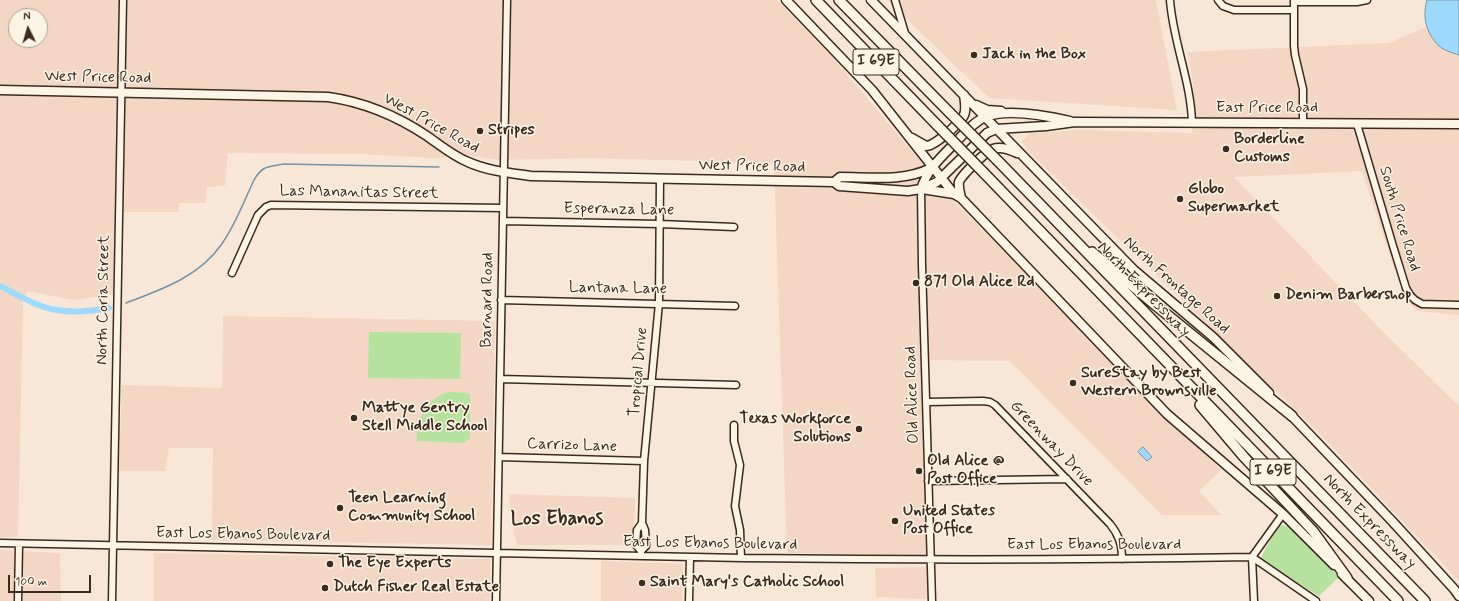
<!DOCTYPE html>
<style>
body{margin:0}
#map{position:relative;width:1459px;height:601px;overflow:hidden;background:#f8e7d6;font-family:Mynerve,sans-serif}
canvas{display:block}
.north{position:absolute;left:8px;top:8px;width:40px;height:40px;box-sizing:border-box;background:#fcf5e5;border:1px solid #afa495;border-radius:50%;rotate:355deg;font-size:11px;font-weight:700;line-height:16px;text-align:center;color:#3b2a1e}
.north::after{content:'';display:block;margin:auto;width:14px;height:18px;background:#3b2a1e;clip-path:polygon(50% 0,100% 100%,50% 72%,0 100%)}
.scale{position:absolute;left:8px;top:575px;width:83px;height:18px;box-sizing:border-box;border:2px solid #3b2a1e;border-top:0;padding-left:5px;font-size:12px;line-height:14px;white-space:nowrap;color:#3b2a1e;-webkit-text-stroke:3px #fcf5e5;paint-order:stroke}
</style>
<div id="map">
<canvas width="1459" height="601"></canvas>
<div class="north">N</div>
<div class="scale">100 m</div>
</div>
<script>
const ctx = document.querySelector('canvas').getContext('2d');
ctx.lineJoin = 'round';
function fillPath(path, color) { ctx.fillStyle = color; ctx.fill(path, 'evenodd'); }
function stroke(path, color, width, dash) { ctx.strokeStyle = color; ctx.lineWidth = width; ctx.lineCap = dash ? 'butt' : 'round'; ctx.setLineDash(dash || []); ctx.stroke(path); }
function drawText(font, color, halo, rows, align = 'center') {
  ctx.font = font + ' Mynerve,sans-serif'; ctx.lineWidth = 3; ctx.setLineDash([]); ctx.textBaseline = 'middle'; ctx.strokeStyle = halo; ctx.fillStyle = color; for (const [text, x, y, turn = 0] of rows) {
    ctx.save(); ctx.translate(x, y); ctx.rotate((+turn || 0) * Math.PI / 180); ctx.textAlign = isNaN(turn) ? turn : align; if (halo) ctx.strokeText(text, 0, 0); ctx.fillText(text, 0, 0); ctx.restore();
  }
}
const built = new Path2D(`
 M 0,0 L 777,0 L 833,58 L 954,201 L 1221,470 L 1199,491 L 1221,515 L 1162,515 L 1010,361 L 921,360 L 926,555 L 787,553 L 774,163 L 589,158 L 499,160 L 473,156 L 434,158 L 358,154 L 228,153 L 225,186 L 207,187 L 205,203 L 179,203 L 179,212 L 116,212 L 114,294 L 74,300 L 27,291 L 23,301 L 18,537 L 0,537 ZM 16,16 L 40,16 L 40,40 L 16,40 Z
 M 887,0 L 1156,0 L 1177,110 L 989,98 Z
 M 1426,27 L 1440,47 L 1459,55 L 1459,315 L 1417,311 L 1404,298 L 1362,171 L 1234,177 L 1388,337 L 1459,406 L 1459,581 L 1317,431 L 1028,151 L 1022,141 L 1030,133 L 1079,130 L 1192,133 L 1193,82 L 1187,52 L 1389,43 Z
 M 223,316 L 495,321 L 491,545 L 212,540 L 213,448 L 169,448 L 165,471 L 119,471 L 122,385 L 222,388 Z
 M 508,494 L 635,498 L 634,545 L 517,545 L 514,533 Z
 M 0,550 L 60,553 L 61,601 L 0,601 Z
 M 154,553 L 490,559 L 490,601 L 154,601 Z
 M 601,561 L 683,564 L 682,601 L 601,601 Z
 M 928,567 L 927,599 L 876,597 L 875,568 Z`);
const green = new Path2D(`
 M 369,332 L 461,333 L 460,379 L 368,378 Z
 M 448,392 L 468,393 L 470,395 L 470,438 L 464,443 L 417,441 C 417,418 426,400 448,392 Z
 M 1281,525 L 1291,527 L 1339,577 L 1319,596 L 1260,559 L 1278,527 Z`);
const water = new Path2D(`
 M 1427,0 L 1459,0 L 1459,55 C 1453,53 1443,50 1439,46 C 1426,33 1422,17 1427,0 Z
 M 1143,447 L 1152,457 L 1147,461 L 1138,452 Z`);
const stream = new Path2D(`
 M 126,303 C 160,290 199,277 221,245 C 235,226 244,201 254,180 C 263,165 268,167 284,164 L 439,167`);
const canal = new Path2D(`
 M 0,286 C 18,295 37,307 57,310 C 75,313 91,311 109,308`);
const minor = new Path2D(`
 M 895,0 L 905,33
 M 1170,0 C 1173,42 1191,81 1192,123
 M 1218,0 L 1223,6 L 1234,10 L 1294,10
 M 1294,0 L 1294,46 L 1295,55 L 1303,89 L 1303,123
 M 1294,2 L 1357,2 L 1367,0
 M 1357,124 L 1393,246 L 1406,288 L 1410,295 L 1415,300 L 1422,304 L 1459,305
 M 921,189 L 922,265 L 932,601
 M 503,221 L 660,224 L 734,227
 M 232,273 L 258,215 L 266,207 L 271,205 L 503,208
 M 501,300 L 735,306
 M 500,379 L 736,385
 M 927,402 L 983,401 L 990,402 L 995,405 L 1110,524 C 1119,535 1122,545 1122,559
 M 734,425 L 734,441 L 740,465 L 735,506 L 740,530 L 741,558
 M 499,457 L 644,461
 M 928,481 L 1067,479
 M 0,543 C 248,547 495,554 743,558 C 912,560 1082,560 1252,557
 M 641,551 L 636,545 L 637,530 L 642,523
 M 641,556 L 641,551 L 646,546 L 645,530 L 642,523 L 644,461 L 659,303 L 660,179
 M 1252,557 L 1316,601
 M 18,601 L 19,544
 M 112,601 L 123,0
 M 496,601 L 507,0
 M 689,601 L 690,557
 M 1254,601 L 1252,557 L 1283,514`);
const major = new Path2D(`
 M 786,0 L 872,90 L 954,194 L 961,198 L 1167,414 L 1283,514 L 1334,565
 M 871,0 L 1134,270 L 1213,337 L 1269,393
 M 0,90 L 328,97 C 364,102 397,116 427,136 C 440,145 453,156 468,162 C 488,171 510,173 531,176 L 834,182 L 839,186 L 908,191 L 921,189 L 937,182 L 987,133 L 996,129 L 1046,126 L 1075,122 L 1459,124
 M 976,105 L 987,110 L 1001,111
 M 912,138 L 926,146 C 935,146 957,125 963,117 C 967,111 965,102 964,95
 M 834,182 L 840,177 C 870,177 904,182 931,168
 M 921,189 C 927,171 938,160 951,147 C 961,137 972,123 985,117 C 1007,108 1048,116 1070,121
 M 922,189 L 954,194
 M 961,198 C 960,193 958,187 959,182 C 961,176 986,151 993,149 C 1001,146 1009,149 1017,153
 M 1288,412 L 1392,521 L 1454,589 L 1459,596
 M 1342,574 L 1369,601`);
const highway = new Path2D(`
 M 816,0 L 937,125
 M 839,0 L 950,113
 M 998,161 L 1425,601
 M 984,173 L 1398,601
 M 1092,252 L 1154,304 L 1292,416
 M 1200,405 L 1244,457 L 1313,531 L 1347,578`);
const highwayBridge = new Path2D(`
 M 950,113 L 998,161
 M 937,125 L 984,173`);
const markers = [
 [974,55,4,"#3b2a1e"],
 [480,131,4,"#3b2a1e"],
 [1226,149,4,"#3b2a1e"],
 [1180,199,4,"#3b2a1e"],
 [916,283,4,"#3b2a1e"],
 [1277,296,4,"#3b2a1e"],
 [1073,383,4,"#3b2a1e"],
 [354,418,4,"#3b2a1e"],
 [859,429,4,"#3b2a1e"],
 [919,471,4,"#3b2a1e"],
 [340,508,4,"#3b2a1e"],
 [895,521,4,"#3b2a1e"],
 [330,564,4,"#3b2a1e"],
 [642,583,4,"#3b2a1e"],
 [325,588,4,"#3b2a1e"]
];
const shields = [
 [876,62,46],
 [1273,472,46]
];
const shieldNames = [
 ["I 69E",876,62],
 ["I 69E",1273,472]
];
const poiNames = [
 ["Jack in the Box",982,55],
 ["Stripes",488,131],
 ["Borderline",1234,140],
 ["Customs",1234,158],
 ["Globo",1188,190],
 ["Supermarket",1188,208],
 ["871 Old Alice Rd",924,283],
 ["Denim Barbershop",1285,296],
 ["SureStay by Best",1081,374],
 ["Western Brownsville",1081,392],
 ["Mattye Gentry",362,409],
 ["Stell Middle School",362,427],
 ["Texas Workforce",851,420,"right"],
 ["Solutions",851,438,"right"],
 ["Old Alice @",927,462],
 ["Post Office",927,480],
 ["Teen Learning",348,499],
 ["Community School",348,517],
 ["United States",903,512],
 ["Post Office",903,530],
 ["The Eye Experts",338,564],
 ["Saint Mary's Catholic School",650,583],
 ["Dutch Fisher Real Estate",333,588]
];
const streetNames = [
 ["West Price Road",98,78,1],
 ["East Price Road",1267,109],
 ["West Price Road",431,124,29],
 ["West Price Road",752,167,1],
 ["Las Mananitas Street",359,193,1],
 ["Esperanza Lane",619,210,1],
 ["South Price Road",1399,219,73],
 ["North Frontage Road",1176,286,42],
 ["Lantana Lane",618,289,1],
 ["North Expressway",1143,290,46],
 ["North Coria Street",104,300,-89],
 ["Barnard Road",488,300,-89],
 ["Tropical Drive",639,372,-85],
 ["Old Alice Road",913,395,-92],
 ["Greenway Drive",1051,444,46],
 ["Carrizo Lane",572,446,2],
 ["North Expressway",1369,522,46],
 ["East Los Ebanos Boulevard",243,535,1],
 ["East Los Ebanos Boulevard",710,544,1],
 ["East Los Ebanos Boulevard",1094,546]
];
const districtNames = [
 ["Los Ebanos",557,520]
];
fillPath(built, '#f3d6c4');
fillPath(green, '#b6e29f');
fillPath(water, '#9ddafe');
stroke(water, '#7694a4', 1);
stroke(stream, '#7694a4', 1.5);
stroke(canal, '#9ddafe', 6);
stroke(minor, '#3b2a1e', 9);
stroke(major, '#3b2a1e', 11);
stroke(highway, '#3b2a1e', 12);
stroke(minor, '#fcf5e5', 6);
stroke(major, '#fcf5e5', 8);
stroke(highway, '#fcf5e5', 9);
stroke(highwayBridge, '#3b2a1e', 12, []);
stroke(highwayBridge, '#fcf5e5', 9);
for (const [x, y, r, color] of markers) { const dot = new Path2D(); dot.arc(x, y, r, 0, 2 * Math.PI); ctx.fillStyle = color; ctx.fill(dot); stroke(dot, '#fcf5e5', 1.5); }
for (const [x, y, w] of shields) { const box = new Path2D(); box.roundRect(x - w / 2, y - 13, w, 26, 3); ctx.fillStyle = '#fcf5e5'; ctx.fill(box); stroke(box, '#3b2a1e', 1); }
drawText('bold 15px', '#3b2a1e', null, shieldNames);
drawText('bold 16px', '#3b2a1e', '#fcf5e5', poiNames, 'left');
drawText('16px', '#3b2a1e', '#fcf5e5', streetNames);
drawText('bold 20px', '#3b2a1e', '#fcf5e5', districtNames);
</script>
